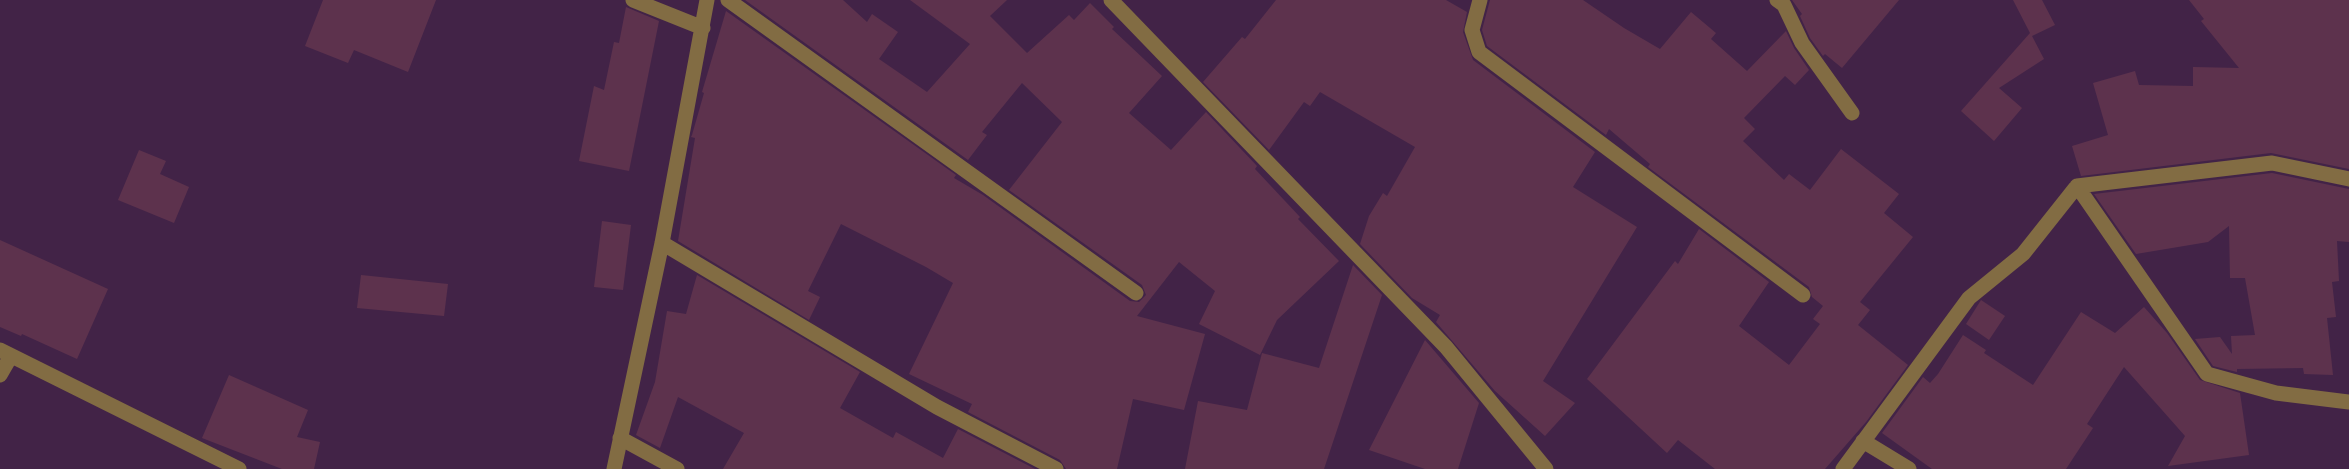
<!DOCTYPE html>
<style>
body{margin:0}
canvas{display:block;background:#422347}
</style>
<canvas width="2349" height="469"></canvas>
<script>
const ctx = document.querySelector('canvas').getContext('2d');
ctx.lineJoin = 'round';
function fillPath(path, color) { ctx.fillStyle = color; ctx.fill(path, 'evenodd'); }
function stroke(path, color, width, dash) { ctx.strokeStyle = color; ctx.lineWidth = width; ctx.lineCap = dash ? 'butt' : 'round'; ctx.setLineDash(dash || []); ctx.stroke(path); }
const building = new Path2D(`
 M 323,0 L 436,0 L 408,72 L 354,50 L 348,63 L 305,46 Z
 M 745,0 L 843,0 L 867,22 L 872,14 L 898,32 L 879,59 L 927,92 L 970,44 L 910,0 L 1007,0 L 990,16 L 1027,53 L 1069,15 L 1074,20 L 1090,3 L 1114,27 L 1112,29 L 1162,76 L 1129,113 L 1171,150 L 1206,112 L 1257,166 L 1255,169 L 1300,217 L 1298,219 L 1339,261 L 1277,320 L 1260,355 L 1199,324 L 1215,291 L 1179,262 L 1137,316 L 1205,334 L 1184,410 L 1133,399 L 1117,469 L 1066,469 L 1060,460 L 968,412 L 972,404 L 909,374 L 953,283 L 926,267 L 841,224 L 808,291 L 820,297 L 809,320 L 678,241 L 695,138 L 691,137 L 692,135 L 704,93 L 702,92 L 726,11 L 956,175 L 954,178 L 983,195 L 1130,301 L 1139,302 L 1146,295 L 1142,285 L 1009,190 L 1062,122 L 1022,83 L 982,132 L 987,135 L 968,160 Z
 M 1276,0 L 1446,0 L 1467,12 L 1463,32 L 1473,60 L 1595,152 L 1573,187 L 1637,227 L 1543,381 L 1575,403 L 1545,436 L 1495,391 L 1436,322 L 1440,315 L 1412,298 L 1360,244 L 1369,216 L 1383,193 L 1387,196 L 1415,147 L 1320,92 L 1310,106 L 1304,102 L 1269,150 L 1203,82 L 1242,37 L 1245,39 Z
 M 1490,0 L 1583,0 L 1624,28 L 1660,49 L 1691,12 L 1716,33 L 1711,39 L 1747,71 L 1786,31 L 1794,48 L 1809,70 L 1795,85 L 1785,76 L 1744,118 L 1755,129 L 1743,141 L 1784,180 L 1789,174 L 1810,190 L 1841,149 L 1899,194 L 1884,213 L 1913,237 L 1860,302 L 1870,310 L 1858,325 L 1908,365 L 1866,422 L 1825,469 L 1715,469 L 1678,440 L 1667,453 L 1587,379 L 1675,261 L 1678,264 L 1699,229 L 1769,282 L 1739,326 L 1789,365 L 1820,324 L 1813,319 L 1823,306 L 1812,297 L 1809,287 L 1648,167 L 1650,164 L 1609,129 L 1606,135 L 1487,46 L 1482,30 Z
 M 1792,0 L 1899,0 L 1842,68 L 1825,54 L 1823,56 L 1810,38 L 1800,16 L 1802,14 Z
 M 2013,0 L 2042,0 L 2055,25 L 2032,36 L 2044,59 L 1999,88 L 2022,108 L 1994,141 L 1961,111 L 2030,33 Z
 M 2189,0 L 2349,0 L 2349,169 L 2271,153 L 2081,176 L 2072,146 L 2108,135 L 2093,83 L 2135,71 L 2139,85 L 2193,86 L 2193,67 L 2239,68 L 2201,21 L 2204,19 Z
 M 626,7 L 659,21 L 629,171 L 579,161 L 594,86 L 604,90 L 614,42 L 619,43 Z
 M 139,150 L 166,161 L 160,174 L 189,187 L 174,223 L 118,200 Z
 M 2272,173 L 2349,189 L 2349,242 L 2337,241 L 2339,281 L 2332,282 L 2336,317 L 2327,318 L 2333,375 L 2304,374 L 2303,368 L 2237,369 L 2237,372 L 2213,366 L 2195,339 L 2220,337 L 2232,354 L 2231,336 L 2255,335 L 2245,278 L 2230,278 L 2229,226 L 2208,242 L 2136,254 L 2094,194 Z
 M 602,221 L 631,225 L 623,290 L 594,287 Z
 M 0,240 L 108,289 L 77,359 L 22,334 L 21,336 L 0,327 Z
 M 1353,265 L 1382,295 L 1324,469 L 1185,469 L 1198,401 L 1247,410 L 1262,353 L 1319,368 Z
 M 361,275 L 448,284 L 444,316 L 357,308 Z
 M 697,275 L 860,372 L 840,408 L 893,438 L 896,432 L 943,458 L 958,429 L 1035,469 L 723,469 L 744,433 L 678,397 L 660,448 L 636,435 L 655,382 L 667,311 L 686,314 Z
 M 1981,300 L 2005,316 L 1989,340 L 1966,324 Z
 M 2144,307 L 2167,333 L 2200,380 L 2240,393 L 2249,455 L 2168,466 L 2185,436 L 2124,367 L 2087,424 L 2093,428 L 2066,469 L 1932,469 L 1882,433 L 1923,377 L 1930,383 L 1938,374 L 1963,335 L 1986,350 L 1984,353 L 2033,385 L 2081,312 L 2115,333 Z
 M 1425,340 L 1479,403 L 1458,469 L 1425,469 L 1369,450 Z
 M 229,375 L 308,410 L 297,437 L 320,442 L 314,469 L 282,469 L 202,438 Z`);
const minor = new Path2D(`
 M 633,0 L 703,28
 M 728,0 L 1136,293
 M 1111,0 L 1446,347 L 1546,469
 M 1480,0 L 1472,30 L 1479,52 L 1803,295
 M 1777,0 L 1784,5 L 1802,43 L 1852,113
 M 2077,186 L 2207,374 L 2276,393 L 2349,402
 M 662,243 L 937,407 L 1056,469
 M 0,350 L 239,469
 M 0,375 L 11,356
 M 620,438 L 677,469
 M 1863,441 L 1909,469
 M 614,469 L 662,243 L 707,0
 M 1843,469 L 1969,298 L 2023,254 L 2077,186 L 2272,163 L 2349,179`);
fillPath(building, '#5d324d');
stroke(minor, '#826c43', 15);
</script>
